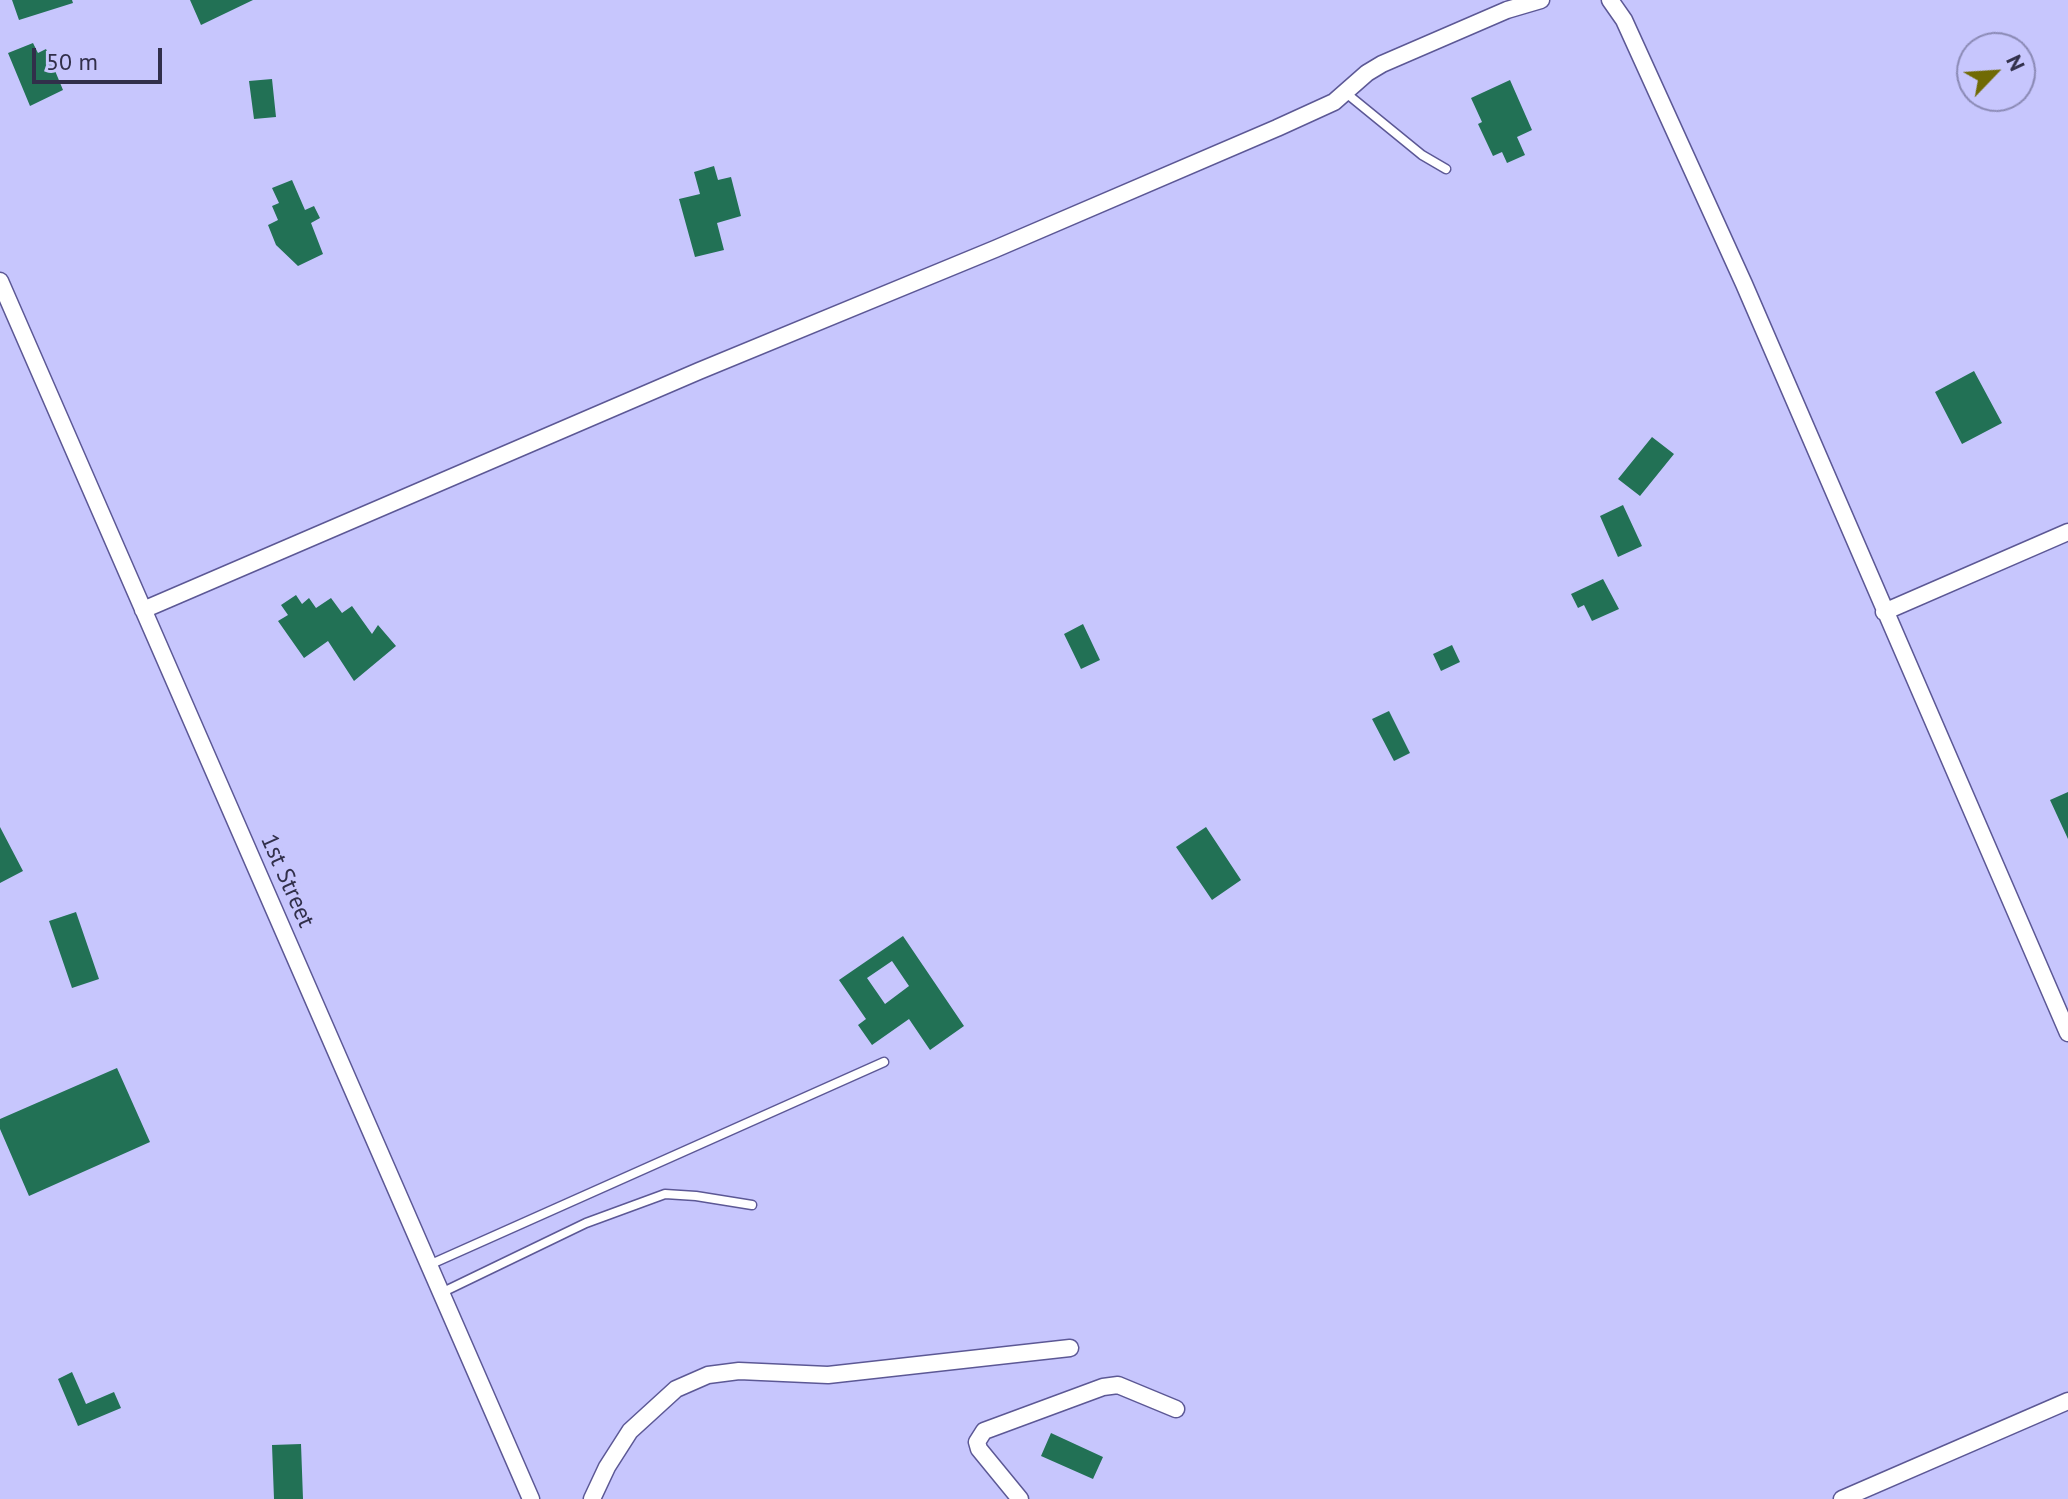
<!DOCTYPE html>
<style>
body{margin:0}
#map{position:relative;width:2068px;height:1499px;overflow:hidden;background:#c7c6fd;font-family:"PT Sans",sans-serif}
canvas{display:block}
.north{position:absolute;left:1956px;top:32px;width:80px;height:80px;box-sizing:border-box;background:#c7c6fd;border:2px solid #8b8ab5;border-radius:50%;rotate:65deg;font-size:22px;font-weight:700;line-height:32px;text-align:center;color:#312f4a}
.north::after{content:'';display:block;margin:auto;width:28px;height:36px;background:#706a04;clip-path:polygon(50% 0,100% 100%,50% 72%,0 100%)}
.scale{position:absolute;left:32px;top:48px;width:130px;height:36px;box-sizing:border-box;border:4px solid #312f4a;border-top:0;padding-left:10px;font-size:24px;line-height:28px;white-space:nowrap;color:#312f4a;-webkit-text-stroke:6px #c7c6fd;paint-order:stroke}
</style>
<div id="map">
<canvas width="2068" height="1499"></canvas>
<div class="north">N</div>
<div class="scale">50 m</div>
</div>
<script>
const ctx = document.querySelector('canvas').getContext('2d');
ctx.lineJoin = 'round';
function fillPath(path, color) { ctx.fillStyle = color; ctx.fill(path, 'evenodd'); }
function stroke(path, color, width, dash) { ctx.strokeStyle = color; ctx.lineWidth = width; ctx.lineCap = dash ? 'butt' : 'round'; ctx.setLineDash(dash || []); ctx.stroke(path); }
function drawText(font, color, halo, rows, align = 'center') {
  ctx.font = font + ' "PT Sans",sans-serif'; ctx.lineWidth = 8; ctx.setLineDash([]); ctx.textBaseline = 'middle'; ctx.strokeStyle = halo; ctx.fillStyle = color; for (const [text, x, y, turn = 0] of rows) {
    ctx.save(); ctx.translate(x, y); ctx.rotate((+turn || 0) * Math.PI / 180); ctx.textAlign = isNaN(turn) ? turn : align; if (halo) ctx.strokeText(text, 0, 0); ctx.fillText(text, 0, 0); ctx.restore();
  }
}
const building = new Path2D(`
 M 12,0 L 72,0 L 73,3 L 19,20 Z
 M 190,0 L 253,0 L 201,25 Z
 M 33,43 L 38,53 L 46,49 L 63,90 L 30,106 L 8,53 Z
 M 272,79 L 276,117 L 254,119 L 249,81 Z
 M 1510,80 L 1532,130 L 1517,137 L 1525,155 L 1507,163 L 1502,152 L 1493,156 L 1478,124 L 1482,122 L 1471,98 Z
 M 714,166 L 718,180 L 731,177 L 741,216 L 717,223 L 724,250 L 695,257 L 679,199 L 700,194 L 694,172 Z
 M 292,180 L 305,210 L 314,206 L 320,218 L 311,223 L 323,254 L 298,266 L 276,245 L 268,225 L 278,220 L 272,206 L 279,203 L 272,188 Z
 M 1974,371 L 2002,423 L 1962,444 L 1935,392 Z
 M 1652,437 L 1674,454 L 1640,496 L 1618,479 Z
 M 1623,505 L 1642,546 L 1618,557 L 1600,516 Z
 M 1603,579 L 1619,609 L 1592,621 L 1584,605 L 1578,608 L 1571,594 Z
 M 296,595 L 302,604 L 309,598 L 316,608 L 331,598 L 342,613 L 352,606 L 372,634 L 378,625 L 396,646 L 354,681 L 328,641 L 304,658 L 278,621 L 288,615 L 281,605 Z
 M 1083,624 L 1100,660 L 1081,669 L 1064,634 Z
 M 1452,645 L 1460,662 L 1441,671 L 1433,654 Z
 M 1389,711 L 1410,753 L 1394,761 L 1372,719 Z
 M 2068,792 L 2068,839 L 2050,800 Z
 M 0,827 L 23,871 L 0,883 Z
 M 1206,827 L 1241,880 L 1212,900 L 1176,847 Z
 M 76,912 L 99,979 L 72,988 L 49,921 Z
 M 903,936 L 964,1026 L 930,1050 L 909,1019 L 872,1045 L 858,1025 L 866,1019 L 839,980 ZM 892,961 L 909,986 L 885,1004 L 867,978 Z
 M 117,1068 L 150,1142 L 29,1196 L 0,1129 L 0,1119 Z
 M 72,1372 L 86,1404 L 114,1392 L 121,1408 L 78,1426 L 58,1379 Z
 M 1051,1433 L 1103,1457 L 1093,1479 L 1041,1456 Z
 M 301,1444 L 303,1499 L 274,1499 L 272,1445 Z`);
const lane = new Path2D(`
 M 1346,93 L 1422,155 L 1446,169
 M 429,1265 L 884,1062
 M 441,1293 L 586,1223 L 665,1194 L 696,1196 L 752,1205`);
const street = new Path2D(`
 M 1610,0 L 1624,20 L 1744,284 L 2068,1033
 M 0,281 L 531,1499
 M 143,610 L 699,371 L 995,249 L 1277,128 L 1334,102 L 1367,73 L 1382,64 L 1507,10 L 1541,0
 M 1884,612 L 2068,532
 M 592,1499 L 607,1467 L 630,1431 L 676,1389 L 708,1375 L 739,1371 L 828,1375 L 1070,1348
 M 1020,1499 L 979,1449 L 977,1442 L 984,1431 L 1103,1387 L 1118,1385 L 1176,1409
 M 1842,1499 L 2068,1401`);
const streetNames = [
 ["1st Street",287,881,66]
];
fillPath(building, '#227155');
stroke(lane, '#5c5895', 11);
stroke(street, '#5c5895', 19);
stroke(lane, '#fff', 8);
stroke(street, '#fff', 16);
drawText('24px', '#312f4a', '#c7c6fd', streetNames);
</script>
